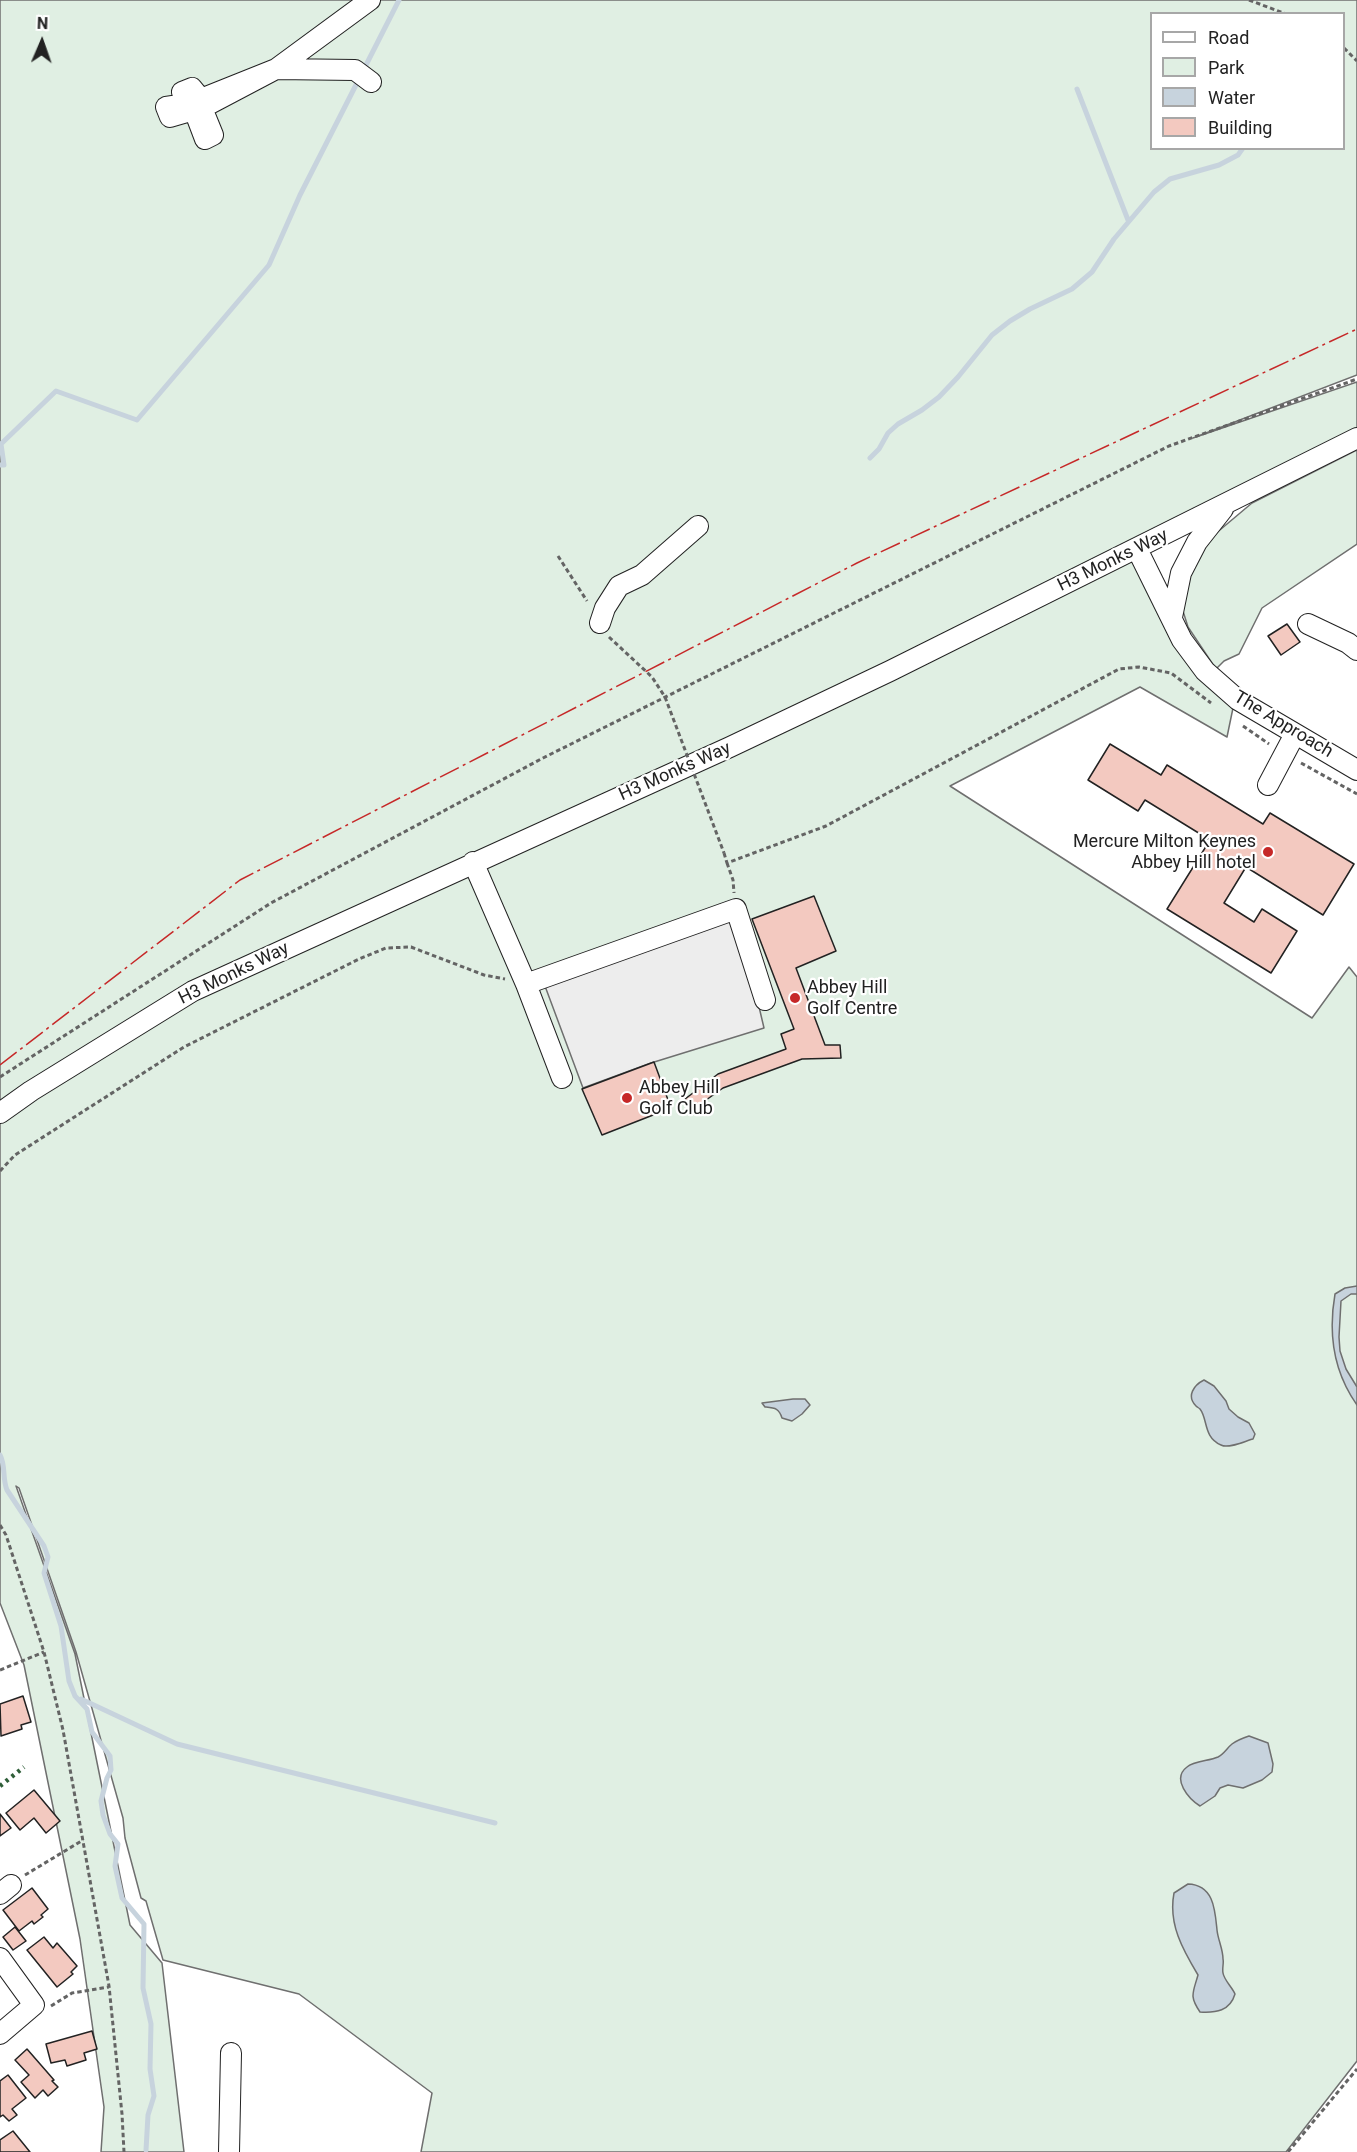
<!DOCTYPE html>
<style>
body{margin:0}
#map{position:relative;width:1357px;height:2152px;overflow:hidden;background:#fff;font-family:Roboto,sans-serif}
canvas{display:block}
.legend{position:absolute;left:1150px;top:12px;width:195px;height:138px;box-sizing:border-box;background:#fff;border:2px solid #a7a7a7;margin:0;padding:8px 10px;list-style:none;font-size:18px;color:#222}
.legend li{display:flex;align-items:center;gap:12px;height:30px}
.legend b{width:30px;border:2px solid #a7a7a7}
.north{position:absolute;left:12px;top:12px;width:60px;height:60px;-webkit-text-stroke:4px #fff;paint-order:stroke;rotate:2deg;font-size:16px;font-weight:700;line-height:24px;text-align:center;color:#222}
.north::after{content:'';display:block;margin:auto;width:21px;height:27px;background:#222;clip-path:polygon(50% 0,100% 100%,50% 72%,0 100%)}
</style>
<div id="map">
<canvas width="1357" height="2152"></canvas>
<ul class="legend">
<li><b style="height:8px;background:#fff"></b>Road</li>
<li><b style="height:16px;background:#e0efe3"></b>Park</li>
<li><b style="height:16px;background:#c7d3dd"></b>Water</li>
<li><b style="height:16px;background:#f3c9c0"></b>Building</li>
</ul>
<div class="north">N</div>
</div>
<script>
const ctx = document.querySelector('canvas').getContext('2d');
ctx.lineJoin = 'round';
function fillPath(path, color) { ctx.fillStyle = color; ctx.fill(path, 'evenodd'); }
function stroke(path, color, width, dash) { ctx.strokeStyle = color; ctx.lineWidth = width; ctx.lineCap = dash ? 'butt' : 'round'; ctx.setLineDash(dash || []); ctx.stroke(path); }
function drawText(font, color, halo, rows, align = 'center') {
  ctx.font = font + ' Roboto,sans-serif'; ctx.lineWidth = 4.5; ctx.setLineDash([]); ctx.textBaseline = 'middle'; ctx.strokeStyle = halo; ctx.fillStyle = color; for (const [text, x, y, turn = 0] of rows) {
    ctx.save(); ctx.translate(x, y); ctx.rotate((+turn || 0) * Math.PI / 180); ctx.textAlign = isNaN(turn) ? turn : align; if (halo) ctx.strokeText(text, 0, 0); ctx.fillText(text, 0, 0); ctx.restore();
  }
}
const green = new Path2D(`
 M 0,0 L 1357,0 L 1357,375 L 1193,438 L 1357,382 L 1357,428 L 1137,549 L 1233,708 L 1227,737 L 1140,687 L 950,786 L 1312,1018 L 1349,967 L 1357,977 L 1357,2061 L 1286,2152 L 421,2152 L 432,2093 L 299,1994 L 163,1960 L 146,1901 L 141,1898 L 125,1838 L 123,1818 L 76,1652 L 19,1488 L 16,1486 L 75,1654 L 130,1925 L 162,1963 L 184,2152 L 101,2152 L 104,2107 L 80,1939 L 24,1665 L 0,1603 ZM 1152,14 L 1344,14 L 1344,148 L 1152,148 Z
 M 1357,450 L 1357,544 L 1262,608 L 1239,654 L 1224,661 L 1216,669 L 1188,627 L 1182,608 L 1187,576 L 1202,545 L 1252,503 Z`);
const parking = new Path2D(`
 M 736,909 L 764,1028 L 651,1063 L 583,1088 L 542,978 Z`);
const water = new Path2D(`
 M 1357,1286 L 1357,1294 L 1351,1294 L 1341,1301 L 1339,1337 L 1340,1351 L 1346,1369 L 1357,1387 L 1357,1405 C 1333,1371 1328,1334 1335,1294 L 1345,1288 Z
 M 1204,1380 L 1214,1386 L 1226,1401 L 1229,1409 L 1238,1417 L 1249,1423 L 1255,1434 L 1253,1439 C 1245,1441 1229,1449 1221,1445 C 1203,1437 1208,1419 1200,1409 C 1199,1408 1197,1407 1196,1406 C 1186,1396 1194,1385 1204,1380 Z
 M 793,1399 L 805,1399 L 810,1405 L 802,1414 L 792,1421 L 782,1418 C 779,1408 775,1408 765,1407 L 762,1403 Z
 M 1249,1736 L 1268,1743 L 1273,1764 L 1272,1772 L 1262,1780 L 1243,1788 L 1228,1785 L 1220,1788 L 1215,1796 L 1200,1806 C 1189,1799 1171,1779 1187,1767 C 1194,1761 1209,1761 1218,1757 C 1224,1754 1227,1748 1232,1744 C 1237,1740 1243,1738 1249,1736 Z
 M 1188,1884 C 1214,1885 1215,1910 1217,1930 C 1218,1940 1223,1949 1223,1959 C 1224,1963 1222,1968 1223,1973 C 1224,1980 1232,1987 1235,1994 C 1230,2011 1216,2013 1200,2012 C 1189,1996 1193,1993 1198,1975 C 1183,1950 1168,1924 1174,1893 Z`);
const stream = new Path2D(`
 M 363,71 L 399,0
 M 1077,89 L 1128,220
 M 870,458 L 879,449 L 888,433 L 898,424 L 922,410 L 939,397 L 958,377 L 992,335 L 1010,321 L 1030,309 L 1072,289 L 1092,272 L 1114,239 L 1154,192 L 1170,179 L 1219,165 L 1238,155 L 1243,148
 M 0,465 L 4,465 L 1,444 L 56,391 L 137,420 L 269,265 L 300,195 L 359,79
 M 0,1455 C 6,1466 2,1478 7,1490 L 44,1546 L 48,1557 L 44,1573 L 61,1626 L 69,1681 L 75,1696 L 87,1709 L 92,1732 L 110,1756 L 111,1770 L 107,1778 L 101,1801 L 103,1815 L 110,1834 L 118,1844 L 115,1866 L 122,1898 L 144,1924 L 143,1988 L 151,2024 L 150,2069 L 154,2096 L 148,2115 L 146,2150
 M 81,1699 L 177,1744 L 495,1823`);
const building = new Path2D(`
 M 1287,624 L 1300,642 L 1281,655 L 1268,636 Z
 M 1110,744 L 1161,775 L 1167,765 L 1263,824 L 1270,813 L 1354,864 L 1323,915 L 1246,867 L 1224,903 L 1254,922 L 1262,909 L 1297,931 L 1271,973 L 1167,909 L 1210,840 L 1145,800 L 1138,811 L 1088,780 Z
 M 814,896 L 836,951 L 796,968 L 825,1045 L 840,1045 L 841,1058 L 802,1059 L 723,1088 L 692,1110 L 685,1099 L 718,1074 L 786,1049 L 781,1034 L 794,1029 L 752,919 Z
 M 654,1062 L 671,1108 L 602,1135 L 582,1089 Z
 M 23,1696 L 31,1722 L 21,1725 L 22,1729 L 1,1736 L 0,1704 Z
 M 34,1790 L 60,1821 L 46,1833 L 34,1818 L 20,1830 L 6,1813 Z
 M 0,1814 L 11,1828 L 0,1836 Z
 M 32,1888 L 48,1909 L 41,1915 L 43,1917 L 34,1924 L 32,1921 L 19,1931 L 3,1910 Z
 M 15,1927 L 26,1941 L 13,1950 L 3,1937 Z
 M 44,1937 L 53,1948 L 57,1943 L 77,1966 L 71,1972 L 73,1974 L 57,1987 L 27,1950 Z
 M 92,2031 L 97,2049 L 84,2053 L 86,2060 L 67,2066 L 65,2060 L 51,2063 L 46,2044 Z
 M 27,2049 L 54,2080 L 52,2081 L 58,2087 L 48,2096 L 43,2090 L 35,2098 L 21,2082 L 29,2075 L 15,2060 Z
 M 8,2075 L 26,2098 L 12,2109 L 17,2115 L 9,2121 L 3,2115 L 0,2117 L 0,2081 Z
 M 13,2131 L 30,2152 L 0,2152 L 0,2140 Z`);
const path = new Path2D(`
 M 1249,0 L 1286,14
 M 1344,48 L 1357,61
 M 558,556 L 587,601
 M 609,637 L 652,677 L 665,697
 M 1243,726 L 1269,744
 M 1301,763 L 1357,794
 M 724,853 L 727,863 L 826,826 L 1119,669 L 1139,667 L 1171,673 L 1211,703
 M 727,863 L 733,880 L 734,893
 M 0,1077 L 271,903 L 543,758 L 1169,446 L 1357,379
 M 0,1171 L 15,1155 L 184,1047 L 359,959 L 386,948 L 411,947 L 484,975 L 505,979
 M 0,1525 L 6,1535 L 44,1652 L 63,1730 L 109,1986 L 122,2114 L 124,2152
 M 0,1670 L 44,1652
 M 25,1875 L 83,1840
 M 51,2006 L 72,1993 L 109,1987
 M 1288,2152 L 1357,2069`);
const minor = new Path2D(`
 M 370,0 L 276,69 L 202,108 L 213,135 L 205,139 L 194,110 L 170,117 L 166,107 L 186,104 L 182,92 L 192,88 L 201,99 L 276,69 L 355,70 L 371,82
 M 1137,549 L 1182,640 L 1205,671 L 1238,700 L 1357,770
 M 1172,617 L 1181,573 L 1197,542 L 1223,509
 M 600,623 L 605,608 L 619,586 L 642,575 L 698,526
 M 1308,624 L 1348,643 L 1357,650
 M 1268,785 L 1295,734
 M 473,862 L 526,984 L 736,909 L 765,1000
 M 526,984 L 562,1078
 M 0,1113 L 31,1091 L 193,991 L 730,747 L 890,671 L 1357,438
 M 0,1894 L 11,1885
 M 0,1958 L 34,2005 L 0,2034
 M 229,2152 L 231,2053`);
const pathBridge = new Path2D(`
 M 665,697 L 724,853`);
const hedge = new Path2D(`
 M 0,1786 L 24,1767`);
const power = new Path2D(`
 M 0,1065 L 240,880 L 857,563 L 1357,329`);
const markers = [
 [1268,852,6,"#c62828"],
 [795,998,6,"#c62828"],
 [627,1098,6,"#c62828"]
];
const streetNames = [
 ["H3 Monks Way",1113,561,-26],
 ["The Approach",1283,725,31],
 ["H3 Monks Way",675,772,-24],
 ["H3 Monks Way",234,974,-26]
];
const poiNames = [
 ["Mercure Milton Keynes",1256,842,"right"],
 ["Abbey Hill hotel",1256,863,"right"],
 ["Abbey Hill",807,988],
 ["Golf Centre",807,1009],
 ["Abbey Hill",639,1088],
 ["Golf Club",639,1109]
];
fillPath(green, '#e0efe3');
stroke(green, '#6f6f6f', 1.5);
fillPath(parking, '#ededed');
stroke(parking, '#6f6f6f', 1.5);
fillPath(water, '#c7d3dd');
stroke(water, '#6f6f6f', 1.5);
stroke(stream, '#c7d3dd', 5);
fillPath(building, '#f3c9c0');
stroke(building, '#222', 1.5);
stroke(minor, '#222', 22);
stroke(path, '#646464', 3, [4.5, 3]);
stroke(minor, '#fff', 20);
stroke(pathBridge, '#646464', 3, [4.5, 3]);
stroke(hedge, '#2f5e38', 4.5, [3, 4.5]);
stroke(power, '#c62828', 1.5, [21, 4.5, 3, 4.5]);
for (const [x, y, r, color] of markers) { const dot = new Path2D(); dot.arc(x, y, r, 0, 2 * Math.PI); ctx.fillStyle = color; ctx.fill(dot); stroke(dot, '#fff', 2); }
drawText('18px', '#222', '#fff', streetNames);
drawText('18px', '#222', '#fff', poiNames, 'left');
</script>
